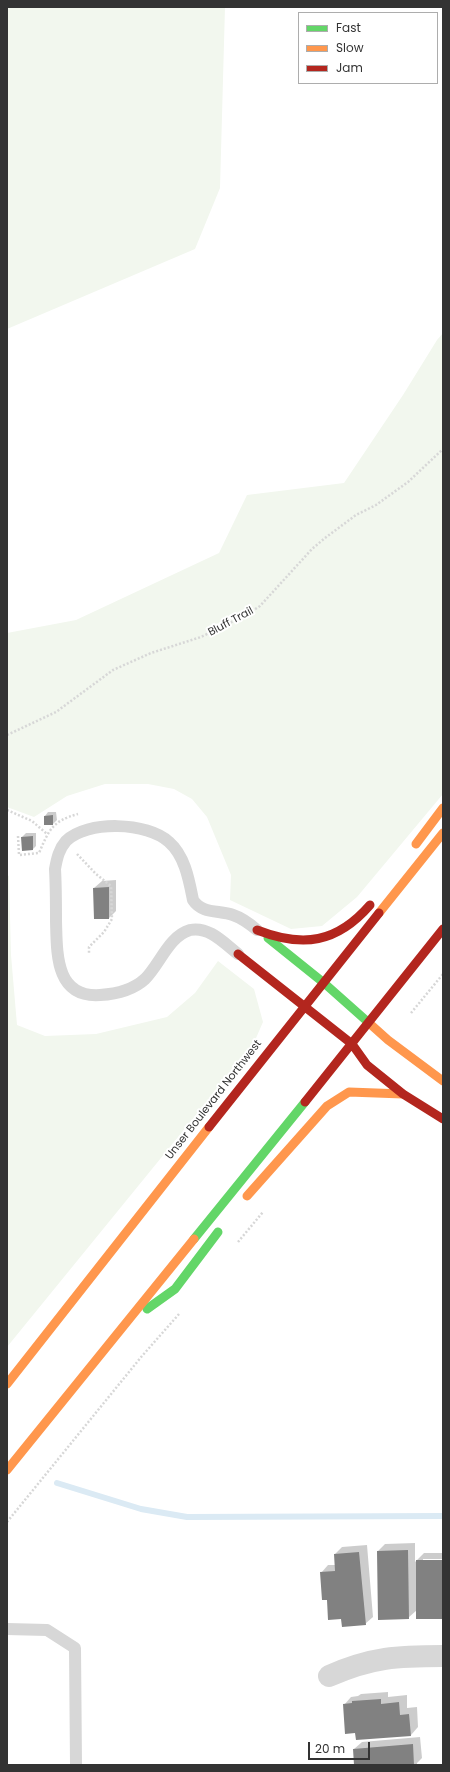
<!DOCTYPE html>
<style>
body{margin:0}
#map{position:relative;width:450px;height:1772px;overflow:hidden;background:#fff;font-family:Poppins,sans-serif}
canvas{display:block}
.frame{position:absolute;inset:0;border:8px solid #333;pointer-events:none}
.legend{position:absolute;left:298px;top:12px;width:140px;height:72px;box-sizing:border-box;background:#fff;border:1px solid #adadad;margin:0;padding:5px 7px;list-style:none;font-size:12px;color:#333}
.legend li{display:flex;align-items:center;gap:8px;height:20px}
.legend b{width:20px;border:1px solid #adadad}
.scale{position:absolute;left:308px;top:1742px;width:62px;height:18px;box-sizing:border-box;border:2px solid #333;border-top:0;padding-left:5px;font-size:12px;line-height:14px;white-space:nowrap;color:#333;-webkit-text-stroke:3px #fff;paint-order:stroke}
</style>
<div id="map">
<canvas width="450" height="1772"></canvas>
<div class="frame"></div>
<ul class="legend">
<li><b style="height:5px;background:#63d668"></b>Fast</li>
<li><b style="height:5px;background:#ff974d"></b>Slow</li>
<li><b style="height:5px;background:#b3261e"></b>Jam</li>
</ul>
<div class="scale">20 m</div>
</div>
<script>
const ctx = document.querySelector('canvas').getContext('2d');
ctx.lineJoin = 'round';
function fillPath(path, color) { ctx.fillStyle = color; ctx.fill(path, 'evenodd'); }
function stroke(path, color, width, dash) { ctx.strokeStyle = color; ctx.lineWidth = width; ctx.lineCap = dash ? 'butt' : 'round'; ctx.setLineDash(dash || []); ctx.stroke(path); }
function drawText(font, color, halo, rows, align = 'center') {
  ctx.font = font + ' Poppins,sans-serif'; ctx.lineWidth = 4; ctx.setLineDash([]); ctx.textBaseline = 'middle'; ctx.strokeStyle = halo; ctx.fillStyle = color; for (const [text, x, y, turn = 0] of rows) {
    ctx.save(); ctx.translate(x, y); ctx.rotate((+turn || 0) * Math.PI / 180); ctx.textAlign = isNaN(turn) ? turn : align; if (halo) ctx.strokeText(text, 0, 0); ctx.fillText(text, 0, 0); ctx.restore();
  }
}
const green = new Path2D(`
 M 7,7 L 225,7 L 220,188 L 195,249 L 7,329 Z
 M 443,333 L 443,794 L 357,897 L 322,926 L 291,929 L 230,900 L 231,875 L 207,817 L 192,799 L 174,789 L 148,784 L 105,784 L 67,796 L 34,817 L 7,807 L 7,633 L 76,620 L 219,553 L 247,495 L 344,483 L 403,395 L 437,340 Z
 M 7,875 L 9,876 L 11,955 L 17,1025 L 45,1036 L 96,1034 L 167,1017 L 195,993 L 218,961 L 254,989 L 263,1022 L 253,1045 L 7,1347 Z`);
const shadow = new Path2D(`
 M 48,812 L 56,812 L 57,820 L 53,824 L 45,816 Z
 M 26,833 L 36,833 L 36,846 L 33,849 L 22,837 Z
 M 116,880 L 116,911 L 109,918 L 94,888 L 102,881 Z
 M 415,1543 L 415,1562 L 424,1553 L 443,1553 L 443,1559 L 423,1559 L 423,1561 L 443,1561 L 443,1618 L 417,1610 L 408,1618 L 378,1551 L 385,1544 Z
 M 367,1545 L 373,1617 L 365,1624 L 342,1618 L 328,1599 L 321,1573 L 328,1565 L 336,1565 L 335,1554 L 342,1547 Z
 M 388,1692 L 388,1697 L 407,1695 L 407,1708 L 417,1707 L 418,1727 L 411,1735 L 356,1732 L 344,1705 L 351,1697 L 358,1696 L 361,1694 Z
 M 420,1737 L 422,1758 L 417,1763 L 417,1765 L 355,1765 L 354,1749 L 362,1742 Z`);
const stream = new Path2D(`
 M 57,1483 L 141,1509 L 187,1517 L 443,1516`);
const building = new Path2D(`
 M 53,815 L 53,825 L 44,825 L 44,816 Z
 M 33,836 L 33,850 L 22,851 L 21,837 Z
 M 109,887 L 109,919 L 94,919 L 93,888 Z
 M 408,1550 L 409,1619 L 378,1620 L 377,1551 Z
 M 359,1552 L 366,1625 L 342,1627 L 341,1619 L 328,1620 L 327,1600 L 322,1600 L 320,1572 L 335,1571 L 334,1554 Z
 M 416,1560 L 443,1560 L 443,1619 L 416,1619 Z
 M 381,1699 L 381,1704 L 399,1702 L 400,1715 L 409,1714 L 411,1736 L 356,1740 L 355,1733 L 345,1734 L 343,1704 L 352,1703 L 352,1701 Z
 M 413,1744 L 414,1765 L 354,1765 L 353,1749 Z`);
const path = new Path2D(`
 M 7,735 L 56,712 L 113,670 L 151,653 L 201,637 L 246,615 L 260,606 L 312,549 L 325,538 L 356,515 L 376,505 L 408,482 L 443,449
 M 7,810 L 32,821 L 47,834
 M 18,836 L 19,855 L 39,853 C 49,830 52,821 78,814
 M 77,854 L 96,874 L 111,886 L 112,919 L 104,932 L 89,947 L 89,953
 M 411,1013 L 443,974
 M 238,1242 L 263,1212
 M 7,1522 L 142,1356 L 179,1314`);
const lane = new Path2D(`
 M 238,954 C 224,943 209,926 190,930 C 169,936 160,964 145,979 C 133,990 117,994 100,995 C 55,998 57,953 56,921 C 56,903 56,886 55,869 C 57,858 59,849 66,841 C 87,820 148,822 169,842 C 185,856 189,880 193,900 C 202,914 219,910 233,915 C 242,918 250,924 257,930
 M 7,1629 L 47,1630 L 75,1648 L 76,1765`);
const street = new Path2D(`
 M 329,1676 C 372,1657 398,1656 443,1656`);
const fast = new Path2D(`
 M 268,938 L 324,983 L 369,1023
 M 194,1239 L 305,1102
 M 147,1309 L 175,1289 L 218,1232`);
const slow = new Path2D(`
 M 416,844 L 443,808
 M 379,913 L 443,833
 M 369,1023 L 388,1040 L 443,1081
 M 247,1196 L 327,1106 L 349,1092 L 403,1094
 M 7,1384 L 209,1127
 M 7,1470 L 194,1239`);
const jam = new Path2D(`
 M 257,930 C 303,948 337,943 370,905
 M 238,954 L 352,1044
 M 352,1044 L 367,1065 L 403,1094 L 443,1119
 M 305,1102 L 443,929
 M 209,1127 L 379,913`);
const streetNames = [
 ["Bluff Trail",231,622,-28],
 ["Unser Boulevard Northwest",214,1100,-52]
];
fillPath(green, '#f2f7ee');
fillPath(shadow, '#0003');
stroke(stream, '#dbeaf4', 6);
fillPath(building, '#818181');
stroke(path, '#d7d7d7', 2.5, [2, 2]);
stroke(lane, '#d7d7d7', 12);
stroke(street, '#d7d7d7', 22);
stroke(fast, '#63d668', 9);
stroke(slow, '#ff974d', 9);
stroke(jam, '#b3261e', 9);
drawText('11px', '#333', '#fff', streetNames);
</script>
